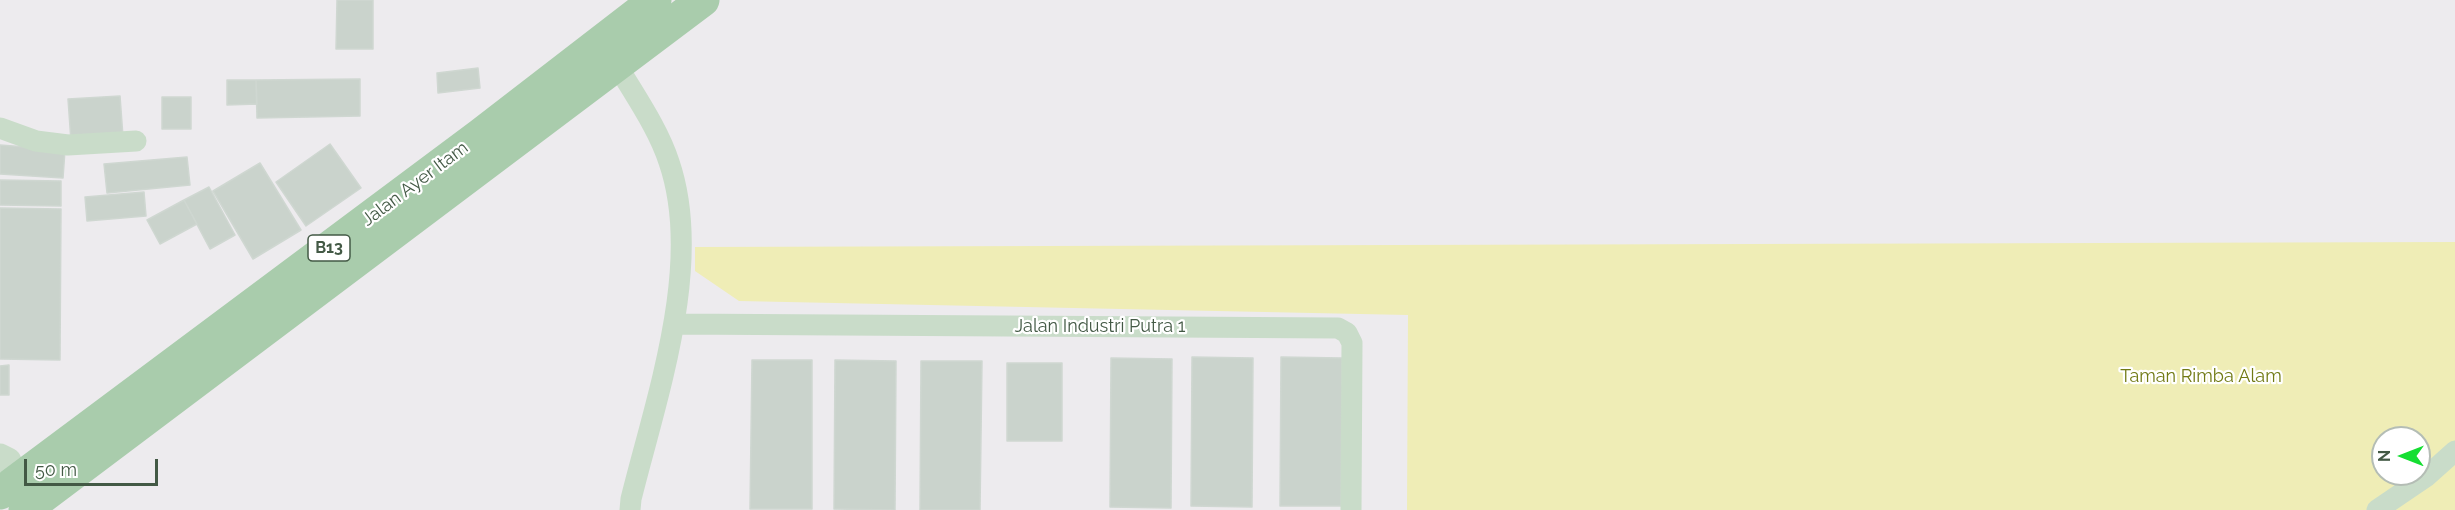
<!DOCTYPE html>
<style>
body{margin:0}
#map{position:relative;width:2455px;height:510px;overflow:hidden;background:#edebee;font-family:Raleway,sans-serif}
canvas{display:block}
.north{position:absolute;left:2371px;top:426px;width:60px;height:60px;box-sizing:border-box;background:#fff;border:2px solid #b4bdb5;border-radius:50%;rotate:270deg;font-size:16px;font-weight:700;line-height:24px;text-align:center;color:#435945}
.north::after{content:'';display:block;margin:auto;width:21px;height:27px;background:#15de32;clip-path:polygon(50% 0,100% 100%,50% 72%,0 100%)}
.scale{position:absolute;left:24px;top:459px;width:134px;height:27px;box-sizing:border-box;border:3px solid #435945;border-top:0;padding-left:8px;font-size:18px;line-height:21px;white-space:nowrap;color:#435945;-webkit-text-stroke:4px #fff;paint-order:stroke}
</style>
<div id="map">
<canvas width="2455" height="510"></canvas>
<div class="north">N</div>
<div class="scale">50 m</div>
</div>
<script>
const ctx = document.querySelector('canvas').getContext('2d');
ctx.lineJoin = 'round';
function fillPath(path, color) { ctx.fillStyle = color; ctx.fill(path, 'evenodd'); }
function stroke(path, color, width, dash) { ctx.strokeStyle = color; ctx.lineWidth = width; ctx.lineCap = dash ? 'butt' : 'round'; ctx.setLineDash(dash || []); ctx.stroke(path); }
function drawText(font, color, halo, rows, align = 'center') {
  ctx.font = font + ' Raleway,sans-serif'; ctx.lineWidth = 4.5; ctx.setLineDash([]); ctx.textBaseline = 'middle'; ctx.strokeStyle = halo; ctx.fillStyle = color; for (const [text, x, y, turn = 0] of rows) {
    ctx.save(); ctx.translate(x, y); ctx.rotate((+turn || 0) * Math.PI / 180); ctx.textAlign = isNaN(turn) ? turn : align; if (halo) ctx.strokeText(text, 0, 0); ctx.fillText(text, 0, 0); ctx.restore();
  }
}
const green = new Path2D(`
 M 2455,242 L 2455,510 L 1407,510 L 1408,315 L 739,301 L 695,271 L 695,247 ZM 2383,438 L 2419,438 L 2419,474 L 2383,474 Z`);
const building = new Path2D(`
 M 337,0 L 373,0 L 373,49 L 336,49 Z
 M 478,68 L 480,88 L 438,93 L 437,73 Z
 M 360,79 L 360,116 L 257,118 L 256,80 Z
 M 227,80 L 256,80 L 257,104 L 227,105 Z
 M 120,96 L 123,137 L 71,141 L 68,99 Z
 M 162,97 L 191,97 L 191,129 L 162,129 Z
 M 330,144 L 361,188 L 306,226 L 276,182 Z
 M 0,145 L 65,150 L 63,178 L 0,174 Z
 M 187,157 L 190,185 L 107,193 L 104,164 Z
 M 260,163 L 301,230 L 253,259 L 213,191 Z
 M 0,180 L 61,181 L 61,206 L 0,205 Z
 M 209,187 L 235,235 L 210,249 L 184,200 Z
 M 144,192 L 146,216 L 87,221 L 85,197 Z
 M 184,200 L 197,224 L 160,244 L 147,220 Z
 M 0,208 L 61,209 L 60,360 L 0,359 Z
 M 1192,357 L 1253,358 L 1252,507 L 1191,506 Z
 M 1281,357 L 1342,358 L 1341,506 L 1280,506 Z
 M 1111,358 L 1172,359 L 1171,508 L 1110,507 Z
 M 752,360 L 812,360 L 812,509 L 750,509 Z
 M 835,360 L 896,361 L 895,510 L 834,509 Z
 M 921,361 L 982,361 L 980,510 L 920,510 Z
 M 1007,363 L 1062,363 L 1062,441 L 1007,441 Z
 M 9,365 L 9,395 L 0,395 L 0,366 Z`);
const minor = new Path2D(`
 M 617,65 C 635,96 658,128 669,162 C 704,264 656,398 631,499 L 630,510
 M 0,128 L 36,141 L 68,145 L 136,141
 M 674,324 L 1338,328 L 1347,333 L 1352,343 L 1351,510
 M 2377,510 L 2427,476 L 2455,451`);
const tertiary = new Path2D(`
 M 0,457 L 8,461`);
const primary = new Path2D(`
 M 0,493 L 480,135 L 655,0
 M 25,510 L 703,0`);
const shields = [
 [329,248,42]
];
const shieldNames = [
 ["B13",329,248]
];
const streetNames = [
 ["Jalan Ayer Itam",415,184,-37],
 ["Jalan Industri Putra 1",1100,327]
];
const parkNames = [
 ["Taman Rimba Alam",2201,377]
];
fillPath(green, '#efedb6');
fillPath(building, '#cad3cc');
stroke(building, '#cfd7d1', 1.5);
stroke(minor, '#c9dcc9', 21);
stroke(tertiary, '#c9dcc9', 27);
stroke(primary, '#a9ccac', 33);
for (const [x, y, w] of shields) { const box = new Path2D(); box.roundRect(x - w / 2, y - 13, w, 26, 4.5); ctx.fillStyle = '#fff'; ctx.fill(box); stroke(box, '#435945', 1.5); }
drawText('bold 16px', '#435945', null, shieldNames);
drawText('18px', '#435945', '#fff', streetNames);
drawText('18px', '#717a14', '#fff', parkNames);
</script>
